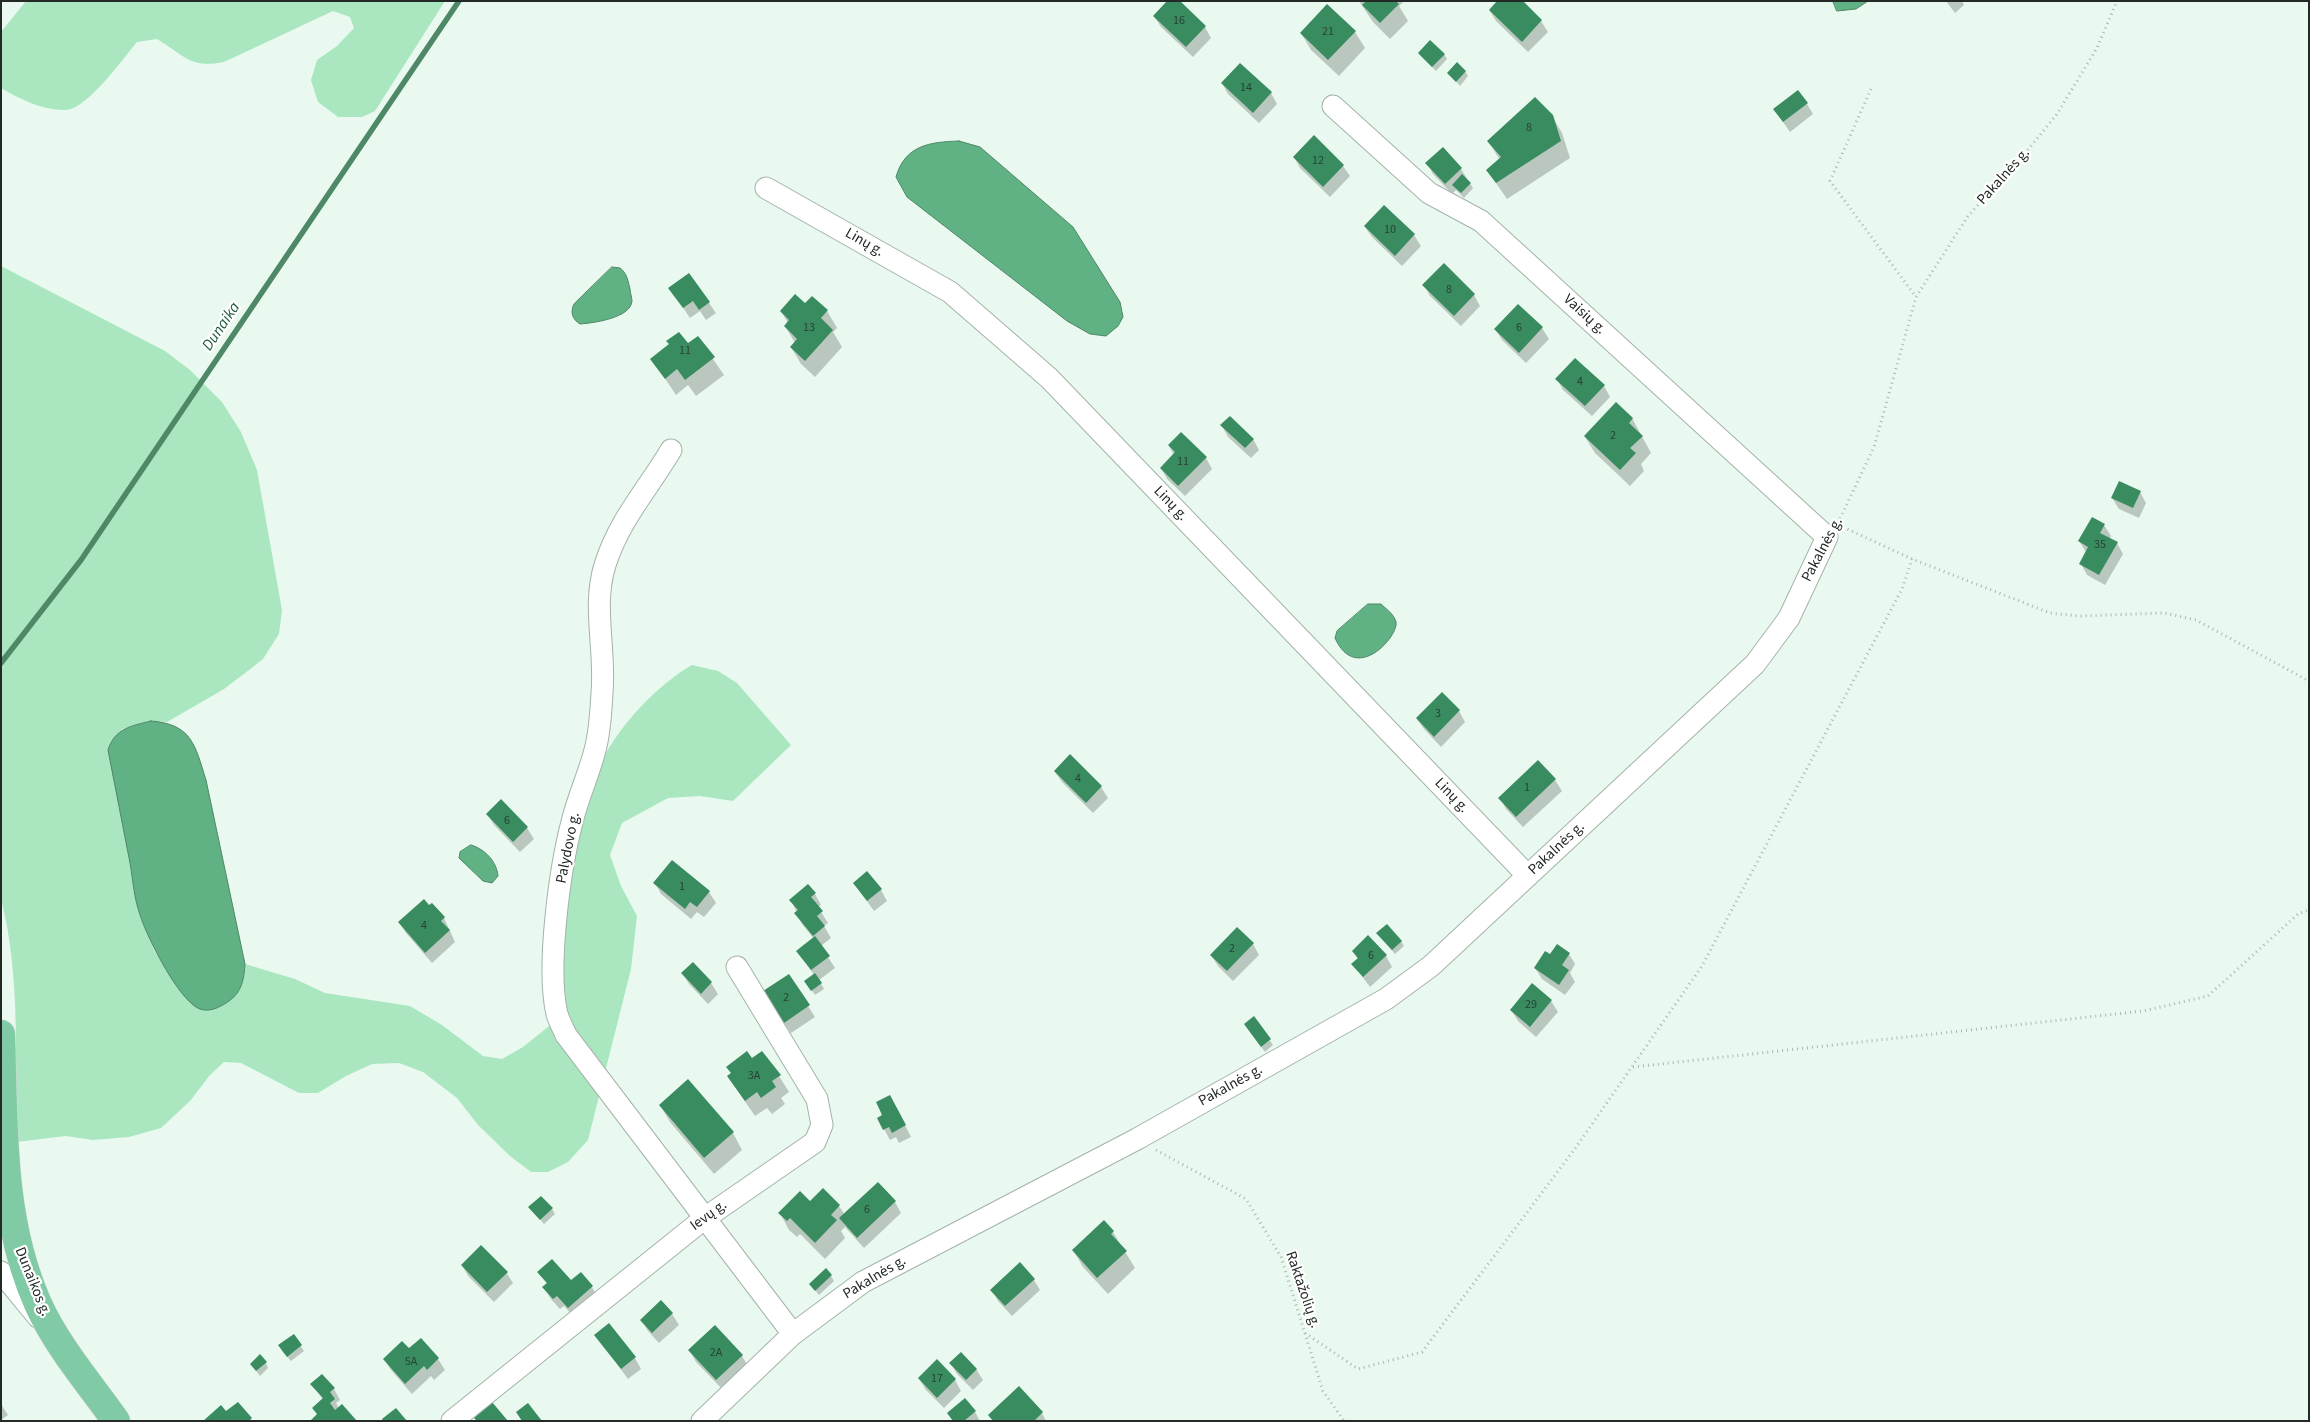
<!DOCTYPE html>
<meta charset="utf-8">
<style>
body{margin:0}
#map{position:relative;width:2310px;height:1422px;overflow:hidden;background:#e9f9ef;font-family:"Source Sans 3",sans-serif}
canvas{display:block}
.frame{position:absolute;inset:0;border:2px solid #232925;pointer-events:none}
</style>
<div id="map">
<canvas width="2310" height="1422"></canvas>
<div class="frame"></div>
</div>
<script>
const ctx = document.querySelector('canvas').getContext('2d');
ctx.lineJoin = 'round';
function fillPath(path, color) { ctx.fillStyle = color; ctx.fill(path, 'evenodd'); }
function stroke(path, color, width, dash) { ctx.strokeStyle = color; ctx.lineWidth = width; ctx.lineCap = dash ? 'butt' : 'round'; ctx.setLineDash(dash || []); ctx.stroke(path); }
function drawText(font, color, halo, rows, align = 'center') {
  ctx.font = font + ' "Source Sans 3",sans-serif'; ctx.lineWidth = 4.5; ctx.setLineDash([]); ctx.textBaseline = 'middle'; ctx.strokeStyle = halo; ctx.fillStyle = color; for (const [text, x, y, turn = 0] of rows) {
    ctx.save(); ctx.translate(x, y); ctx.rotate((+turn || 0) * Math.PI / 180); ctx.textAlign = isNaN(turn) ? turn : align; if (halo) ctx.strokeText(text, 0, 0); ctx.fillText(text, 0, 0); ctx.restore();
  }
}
const green = new Path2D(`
 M 26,1 L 445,1 L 375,111 L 362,117 L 338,117 L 318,102 L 311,80 L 317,60 L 337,46 L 354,28 L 350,17 L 333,11 L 224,62 C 190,69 184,55 157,39 L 137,42 C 123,59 87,109 66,110 C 43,111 20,99 1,88 L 1,32 Z
 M 1,266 L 165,351 L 190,370 L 222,402 L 241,432 L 257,470 L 282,610 L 279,634 L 263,659 L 249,670 L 224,689 L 167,722 L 151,721 L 122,729 L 111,742 L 139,914 L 154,950 L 178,988 L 204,1010 C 230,1006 243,991 245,964 L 295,979 L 325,993 L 410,1006 L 442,1025 L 483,1056 L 502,1059 L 523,1047 L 553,1023 C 562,948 565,872 589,799 C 593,787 596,772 602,760 C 622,723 656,686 692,665 L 718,671 L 737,683 L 791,745 L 733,801 L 700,796 L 668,798 L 622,823 L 610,855 L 621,886 L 637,916 L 631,969 L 588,1140 L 568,1162 L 548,1172 L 531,1172 L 510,1156 L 478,1125 L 457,1098 L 423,1072 L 399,1063 L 372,1064 L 346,1076 L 318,1093 L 299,1093 L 241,1063 L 224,1062 L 210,1075 L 190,1101 L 161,1128 L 129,1137 L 93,1140 L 66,1136 L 16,1142 C 15,1062 21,977 1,899 Z`);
const water = new Path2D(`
 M 1833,1 L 1868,1 L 1856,9 L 1837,11 Z
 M 959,141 L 980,147 L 1073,227 L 1120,302 L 1123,317 L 1118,326 L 1106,336 L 1090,334 L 1067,321 L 907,197 L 896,177 C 905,145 930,142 959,141 Z
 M 612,267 L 620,268 C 627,273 628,281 630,289 C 630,292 632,298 632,301 C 631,318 593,323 580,324 C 572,319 570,312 574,304 Z
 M 1368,604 L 1381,604 C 1386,609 1394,614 1396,622 C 1399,636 1356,685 1335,638 L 1337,631 Z
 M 151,721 C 192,724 195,745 206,780 L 245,964 C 244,979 242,992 229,1001 C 222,1006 213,1011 204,1010 C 182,1009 146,935 140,915 C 134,898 133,880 130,863 C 123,825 115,788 108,750 C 115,728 131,726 151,721 Z
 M 471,845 C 485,849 497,862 498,876 L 492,883 L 483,881 L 459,858 L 460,852 Z`);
const shadow = new Path2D(`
 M 1359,1 L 1404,1 L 1399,6 L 1408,21 L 1390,39 L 1373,22 Z
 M 1521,1 L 1541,21 L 1548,32 L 1528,52 L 1496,21 L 1490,11 Z
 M 1946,1 L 1962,1 L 1964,5 L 1955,13 Z
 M 1154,16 L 1205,27 L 1211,38 L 1193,57 L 1161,27 Z
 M 1355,32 L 1365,48 L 1339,76 L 1311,50 L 1301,33 Z
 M 1419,54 L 1444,54 L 1447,59 L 1436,71 Z
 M 1465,71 L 1468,76 L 1460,86 L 1449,73 Z
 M 1222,83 L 1271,93 L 1277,104 L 1259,123 L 1228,94 Z
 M 1807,104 L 1813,114 L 1790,132 L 1774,109 Z
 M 1552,116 L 1562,133 L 1570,158 L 1507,199 L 1487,170 L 1500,160 L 1488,141 Z
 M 1294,157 L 1343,166 L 1350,176 L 1330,197 L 1300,168 Z
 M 1427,163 L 1461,169 L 1473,188 L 1464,198 L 1456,190 L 1452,194 L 1433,174 Z
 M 1384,207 L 1414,235 L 1421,246 L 1402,266 L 1372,237 L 1365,227 Z
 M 689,274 L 716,313 L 706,320 L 700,311 L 690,318 L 670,288 Z
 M 1424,285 L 1474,295 L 1480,306 L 1461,326 L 1430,296 Z
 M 812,298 L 827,311 L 837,328 L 833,332 L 842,347 L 815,377 L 801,364 L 791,347 L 795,343 L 785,326 L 788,323 L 781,311 L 805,305 Z
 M 1518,305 L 1542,328 L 1549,339 L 1526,363 L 1502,340 L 1495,329 Z
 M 698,337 L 724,375 L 696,396 L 688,385 L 676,395 L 652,359 L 688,345 Z
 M 1557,379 L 1604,386 L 1610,397 L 1592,416 L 1563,390 Z
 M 1632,418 L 1651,453 L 1641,464 L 1644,471 L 1630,486 L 1595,453 L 1585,437 Z
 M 1222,426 L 1253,439 L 1259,450 L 1251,458 L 1228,437 Z
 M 1169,446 L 1206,458 L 1212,469 L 1185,496 L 1167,479 L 1161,468 L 1174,455 Z
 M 2140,492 L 2146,503 L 2139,518 L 2119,509 L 2112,498 Z
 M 2104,525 L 2111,536 L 2109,539 L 2117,543 L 2123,554 L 2105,585 L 2087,575 L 2081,564 L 2086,552 L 2079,541 Z
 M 1459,711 L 1465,722 L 1441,747 L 1424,729 L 1417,719 Z
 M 1070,756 L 1101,787 L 1108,798 L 1093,813 L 1062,782 L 1055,772 Z
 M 1538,762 L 1555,780 L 1562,791 L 1523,827 L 1506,809 L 1500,798 Z
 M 501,801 L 527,828 L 534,839 L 520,852 L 494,825 L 487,814 Z
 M 672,862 L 709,892 L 716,903 L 704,917 L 697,912 L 691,919 L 661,894 L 655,883 Z
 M 854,883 L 881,890 L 887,901 L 874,911 Z
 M 815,894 L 821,905 L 818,907 L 828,923 L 824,926 L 831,938 L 821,946 L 835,968 L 819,980 L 824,989 L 815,995 L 809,986 L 814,975 L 798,951 L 814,939 L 802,924 L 791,900 Z
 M 444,918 L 455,942 L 432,963 L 406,933 L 399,922 Z
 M 1381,938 L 1401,941 L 1404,946 L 1395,954 Z
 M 1253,944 L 1259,955 L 1233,981 L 1218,966 L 1211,955 Z
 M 1353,951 L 1386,956 L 1392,967 L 1370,987 L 1353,964 L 1358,960 Z
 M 1569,954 L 1575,964 L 1570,973 L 1575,982 L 1565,995 L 1542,979 L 1535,968 L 1550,956 Z
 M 693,964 L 711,983 L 718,994 L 708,1004 L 689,984 L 683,974 Z
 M 1551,1001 L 1558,1012 L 1536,1037 L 1518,1021 L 1511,1010 Z
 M 771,1003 L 808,1006 L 815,1017 L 791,1033 Z
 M 1254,1018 L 1273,1045 L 1265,1052 L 1248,1029 Z
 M 752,1060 L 779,1076 L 789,1092 L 781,1098 L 785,1104 L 772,1114 L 767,1108 L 755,1116 L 728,1077 Z
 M 660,1105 L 733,1133 L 742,1150 L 714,1174 L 670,1122 Z
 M 896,1107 L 911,1137 L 899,1143 L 896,1137 L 890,1140 L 884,1129 L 884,1115 Z
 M 878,1184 L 895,1202 L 901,1213 L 864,1248 L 845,1227 L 841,1231 L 845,1238 L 825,1259 L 800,1234 L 797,1237 L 789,1230 L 780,1213 L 810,1202 L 823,1190 L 839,1206 L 845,1215 Z
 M 530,1208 L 552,1209 L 555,1214 L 544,1224 Z
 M 1113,1232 L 1135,1268 L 1108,1294 L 1083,1267 L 1073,1250 Z
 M 462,1265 L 506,1272 L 513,1283 L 494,1302 L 468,1276 Z
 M 539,1272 L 592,1287 L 598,1298 L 575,1318 L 564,1306 L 560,1309 L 550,1298 L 544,1287 L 547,1284 Z
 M 831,1276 L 834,1281 L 819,1295 L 811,1285 Z
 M 1034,1280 L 1040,1290 L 1012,1316 L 998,1301 L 992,1290 Z
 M 661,1302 L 672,1314 L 679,1325 L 659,1343 L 648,1331 L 641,1320 Z
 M 293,1335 L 304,1351 L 291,1361 L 282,1351 Z
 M 596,1335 L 635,1358 L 641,1369 L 628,1379 Z
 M 421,1340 L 438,1359 L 445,1370 L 434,1380 L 431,1376 L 412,1394 L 391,1370 L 384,1359 L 409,1350 Z
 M 690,1351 L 742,1356 L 748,1366 L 723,1390 L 696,1362 Z
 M 266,1363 L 268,1368 L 260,1376 L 251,1364 Z
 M 951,1364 L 976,1369 L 983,1380 L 973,1390 L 957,1374 Z
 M 919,1379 L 955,1380 L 961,1391 L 944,1408 L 926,1390 Z
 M 312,1384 L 334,1389 L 340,1400 L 336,1403 L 339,1408 L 356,1421 L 318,1415 L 313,1408 L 323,1400 Z
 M 1019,1388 L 1042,1413 L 1046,1421 L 993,1421 L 990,1415 Z
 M 1,1404 L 8,1415 L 1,1420 Z
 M 975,1412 L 980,1421 L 953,1421 L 949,1414 Z`);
const stream = new Path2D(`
 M 1,663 L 81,560 L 459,1`);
const building = new Path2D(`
 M 1167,1 L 1180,1 L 1206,26 L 1186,47 L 1153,16 Z
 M 1366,1 L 1396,1 L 1399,4 L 1380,23 L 1362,5 Z
 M 1497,1 L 1523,1 L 1542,20 L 1522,42 L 1489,10 Z
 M 1327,4 L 1356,31 L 1328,60 L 1300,33 Z
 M 1430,40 L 1445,54 L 1432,67 L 1418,53 Z
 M 1457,62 L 1466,71 L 1456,82 L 1447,73 Z
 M 1240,63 L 1272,92 L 1253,113 L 1221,83 Z
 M 1798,90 L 1808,103 L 1783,122 L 1773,109 Z
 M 1535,97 L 1553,115 L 1561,141 L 1496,183 L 1486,170 L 1501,157 L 1487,141 Z
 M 1314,135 L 1344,165 L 1323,187 L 1293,157 Z
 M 1443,147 L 1462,168 L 1445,184 L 1425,163 Z
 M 1462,174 L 1471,183 L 1461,193 L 1452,185 Z
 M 1384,205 L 1415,234 L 1395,256 L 1364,226 Z
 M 1444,263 L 1475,294 L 1454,316 L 1422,285 Z
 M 689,273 L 710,302 L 699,310 L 693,301 L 683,308 L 668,288 Z
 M 795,294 L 805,303 L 812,296 L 828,310 L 821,318 L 833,330 L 805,361 L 790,347 L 797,339 L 784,326 L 789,320 L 780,311 Z
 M 1518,304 L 1543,327 L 1519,353 L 1494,329 Z
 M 679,332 L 688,343 L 698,336 L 715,357 L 685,380 L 677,369 L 665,379 L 650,359 L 669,344 L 666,341 Z
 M 1575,358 L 1605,385 L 1585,406 L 1555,379 Z
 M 1616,402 L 1633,418 L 1629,423 L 1643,436 L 1630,448 L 1636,453 L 1620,470 L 1584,436 Z
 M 1230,416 L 1254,439 L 1245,448 L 1220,425 Z
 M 1181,432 L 1207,457 L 1178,486 L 1160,468 L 1175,452 L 1168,445 Z
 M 2119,481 L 2141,491 L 2133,508 L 2111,498 Z
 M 2092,517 L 2105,524 L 2100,533 L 2118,542 L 2099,575 L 2079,564 L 2088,547 L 2078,541 Z
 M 1442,692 L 1460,710 L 1434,737 L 1416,718 Z
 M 1070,754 L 1102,786 L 1086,803 L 1054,771 Z
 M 1538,760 L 1556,779 L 1516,817 L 1498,798 Z
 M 501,799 L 528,827 L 513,842 L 486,814 Z
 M 672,860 L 710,891 L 697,907 L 690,902 L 685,909 L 653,883 Z
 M 867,871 L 882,889 L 867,901 L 853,883 Z
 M 808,884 L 816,893 L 811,897 L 823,911 L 817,916 L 825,926 L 813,936 L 794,913 L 798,910 L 789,900 Z
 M 424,899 L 429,905 L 432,903 L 445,917 L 441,921 L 450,930 L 425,953 L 398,922 Z
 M 1387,924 L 1402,941 L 1392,950 L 1376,933 Z
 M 1237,927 L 1254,943 L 1227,971 L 1210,955 Z
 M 1368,935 L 1387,955 L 1363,977 L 1351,964 L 1358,958 L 1352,951 Z
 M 815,936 L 830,956 L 811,970 L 796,951 Z
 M 1557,944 L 1570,953 L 1562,965 L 1569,970 L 1559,985 L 1534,968 L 1545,951 L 1550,954 Z
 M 693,962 L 712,982 L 701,994 L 681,973 Z
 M 815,973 L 822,983 L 811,991 L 804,981 Z
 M 789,974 L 810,1005 L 784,1023 L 763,991 Z
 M 1532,983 L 1552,1000 L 1530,1027 L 1510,1010 Z
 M 1254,1016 L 1271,1039 L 1261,1047 L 1244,1024 Z
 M 747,1051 L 752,1058 L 762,1051 L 781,1075 L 772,1081 L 776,1087 L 761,1098 L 757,1092 L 745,1101 L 727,1076 L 731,1073 L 726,1067 Z
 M 688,1079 L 734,1132 L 704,1158 L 659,1105 Z
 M 890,1095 L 906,1125 L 892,1133 L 889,1127 L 883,1130 L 877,1118 L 882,1115 L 876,1102 Z
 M 878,1182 L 896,1201 L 857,1238 L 839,1218 Z
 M 823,1188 L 840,1205 L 831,1215 L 837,1220 L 815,1243 L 790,1218 L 787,1221 L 778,1213 L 800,1191 L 810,1201 Z
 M 541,1196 L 553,1208 L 540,1220 L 528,1207 Z
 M 1104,1220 L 1114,1231 L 1111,1234 L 1127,1251 L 1097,1278 L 1072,1250 Z
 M 481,1245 L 508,1272 L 487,1292 L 461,1265 Z
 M 552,1259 L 571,1280 L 581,1272 L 593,1286 L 568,1308 L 557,1296 L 553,1299 L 542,1287 L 547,1283 L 537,1272 Z
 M 1020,1262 L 1035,1279 L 1005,1306 L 990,1290 Z
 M 826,1268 L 832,1275 L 815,1291 L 809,1284 Z
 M 661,1300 L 673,1313 L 652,1333 L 640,1320 Z
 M 609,1323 L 636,1357 L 621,1369 L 594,1335 Z
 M 715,1325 L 743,1355 L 716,1380 L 688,1350 Z
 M 294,1334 L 302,1345 L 287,1357 L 278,1345 Z
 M 421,1338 L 439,1358 L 427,1370 L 424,1366 L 405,1384 L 383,1359 L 402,1341 L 409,1348 Z
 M 961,1352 L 977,1369 L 966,1380 L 949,1363 Z
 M 260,1354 L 267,1362 L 256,1371 L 250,1364 Z
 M 937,1359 L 956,1379 L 937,1398 L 918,1378 Z
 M 322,1374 L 335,1388 L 330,1392 L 335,1399 L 330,1403 L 335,1410 L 342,1404 L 357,1421 L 310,1421 L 317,1414 L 312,1408 L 323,1398 L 310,1384 Z
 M 1019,1386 L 1043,1412 L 1034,1421 L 993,1421 L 988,1415 Z
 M 965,1398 L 976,1411 L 964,1421 L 953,1421 L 947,1413 Z
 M 238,1402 L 252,1418 L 249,1421 L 203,1421 L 221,1405 L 226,1411 Z
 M 492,1402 L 508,1421 L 477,1421 L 474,1418 Z
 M 528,1403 L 542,1421 L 522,1421 L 516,1412 Z
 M 396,1408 L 407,1421 L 383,1421 L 382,1419 Z`);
const path = new Path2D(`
 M 1871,89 L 1830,181 L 1916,297
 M 1838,523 L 1874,447 L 1916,297 L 1968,216 L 2027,151 L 2057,114 L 2097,48 L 2117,1
 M 1843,527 L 1912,559 L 2050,613 L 2080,616 L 2165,613 L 2196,620 L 2309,681
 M 1633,1067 L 2143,1011 L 2208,996 L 2298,914 L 2309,910
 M 1156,1150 L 1246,1199 L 1281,1257 L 1323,1391 L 1344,1421
 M 1305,1333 L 1358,1369 L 1422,1352 L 1574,1150 L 1702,966 L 1902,589 L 1912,559`);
const minor = new Path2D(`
 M 766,188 L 950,292 L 1049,378 L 1528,876
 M 671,450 C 648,489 619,520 605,565 C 592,606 606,651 602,693 C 601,711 600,732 595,750 C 589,774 578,797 572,822 C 560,868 546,968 557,1014 C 559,1021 563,1028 566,1035 L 793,1334
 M 1,1272 L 38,1317
 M 452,1421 L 705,1218 L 815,1142 L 822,1125 L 817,1099 L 737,967
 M 702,1421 L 793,1334 L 863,1282 L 1137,1139 L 1386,999 L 1431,966 L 1755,664 L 1789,618 L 1827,537 L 1481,221 L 1429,193 L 1333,106`);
const major = new Path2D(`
 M 1,1034 C 4,1125 0,1219 38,1304 C 57,1346 89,1383 116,1421`);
const numberNames = [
 ["16",1179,21],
 ["21",1328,32],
 ["14",1246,88],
 ["8",1529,128],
 ["12",1318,161],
 ["10",1390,230],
 ["8",1449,290],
 ["13",809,328],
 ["6",1519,328],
 ["11",685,351],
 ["4",1580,382],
 ["2",1613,436],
 ["11",1183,462],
 ["35",2100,545],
 ["3",1438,714],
 ["4",1078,779],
 ["1",1527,788],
 ["6",507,821],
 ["1",682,887],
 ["4",424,926],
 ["2",1232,949],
 ["6",1371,956],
 ["2",786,998],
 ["29",1531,1005],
 ["3A",754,1076],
 ["6",867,1210],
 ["2A",716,1353],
 ["5A",411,1362],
 ["17",937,1379]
];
const streetNames = [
 ["Pakalnės g.",2004,177,-48],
 ["Linų g.",864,243,30],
 ["Vaisių g.",1584,315,42],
 ["Linų g.",1170,504,46],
 ["Pakalnės g.",1823,550,-62],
 ["Linų g.",1451,796,46],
 ["Palydovo g.",569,848,-79],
 ["Pakalnės g.",1557,849,-43],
 ["Pakalnės g.",1231,1086,-29],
 ["Ievų g.",709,1216,-36],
 ["Pakalnės g.",875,1278,-31],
 ["Dunaikos g.",32,1282,68],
 ["Raktažolių g.",1302,1290,71]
];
const waterNames = [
 ["Dunaika",222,327,-56]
];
fillPath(green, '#aae7c1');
fillPath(water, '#60b183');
stroke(water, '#4e8867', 1);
fillPath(shadow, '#0003');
stroke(stream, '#4e8867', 5.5);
fillPath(building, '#398b60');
stroke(minor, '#a4b3a9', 23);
stroke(major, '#d7d8d8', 29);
stroke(path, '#abb8b0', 3, [1, 4]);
stroke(minor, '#fff', 21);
stroke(major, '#81caa6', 28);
drawText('12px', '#284234', null, numberNames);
drawText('15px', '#232925', '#fff', streetNames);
drawText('italic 16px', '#205c3d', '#fff', waterNames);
</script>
